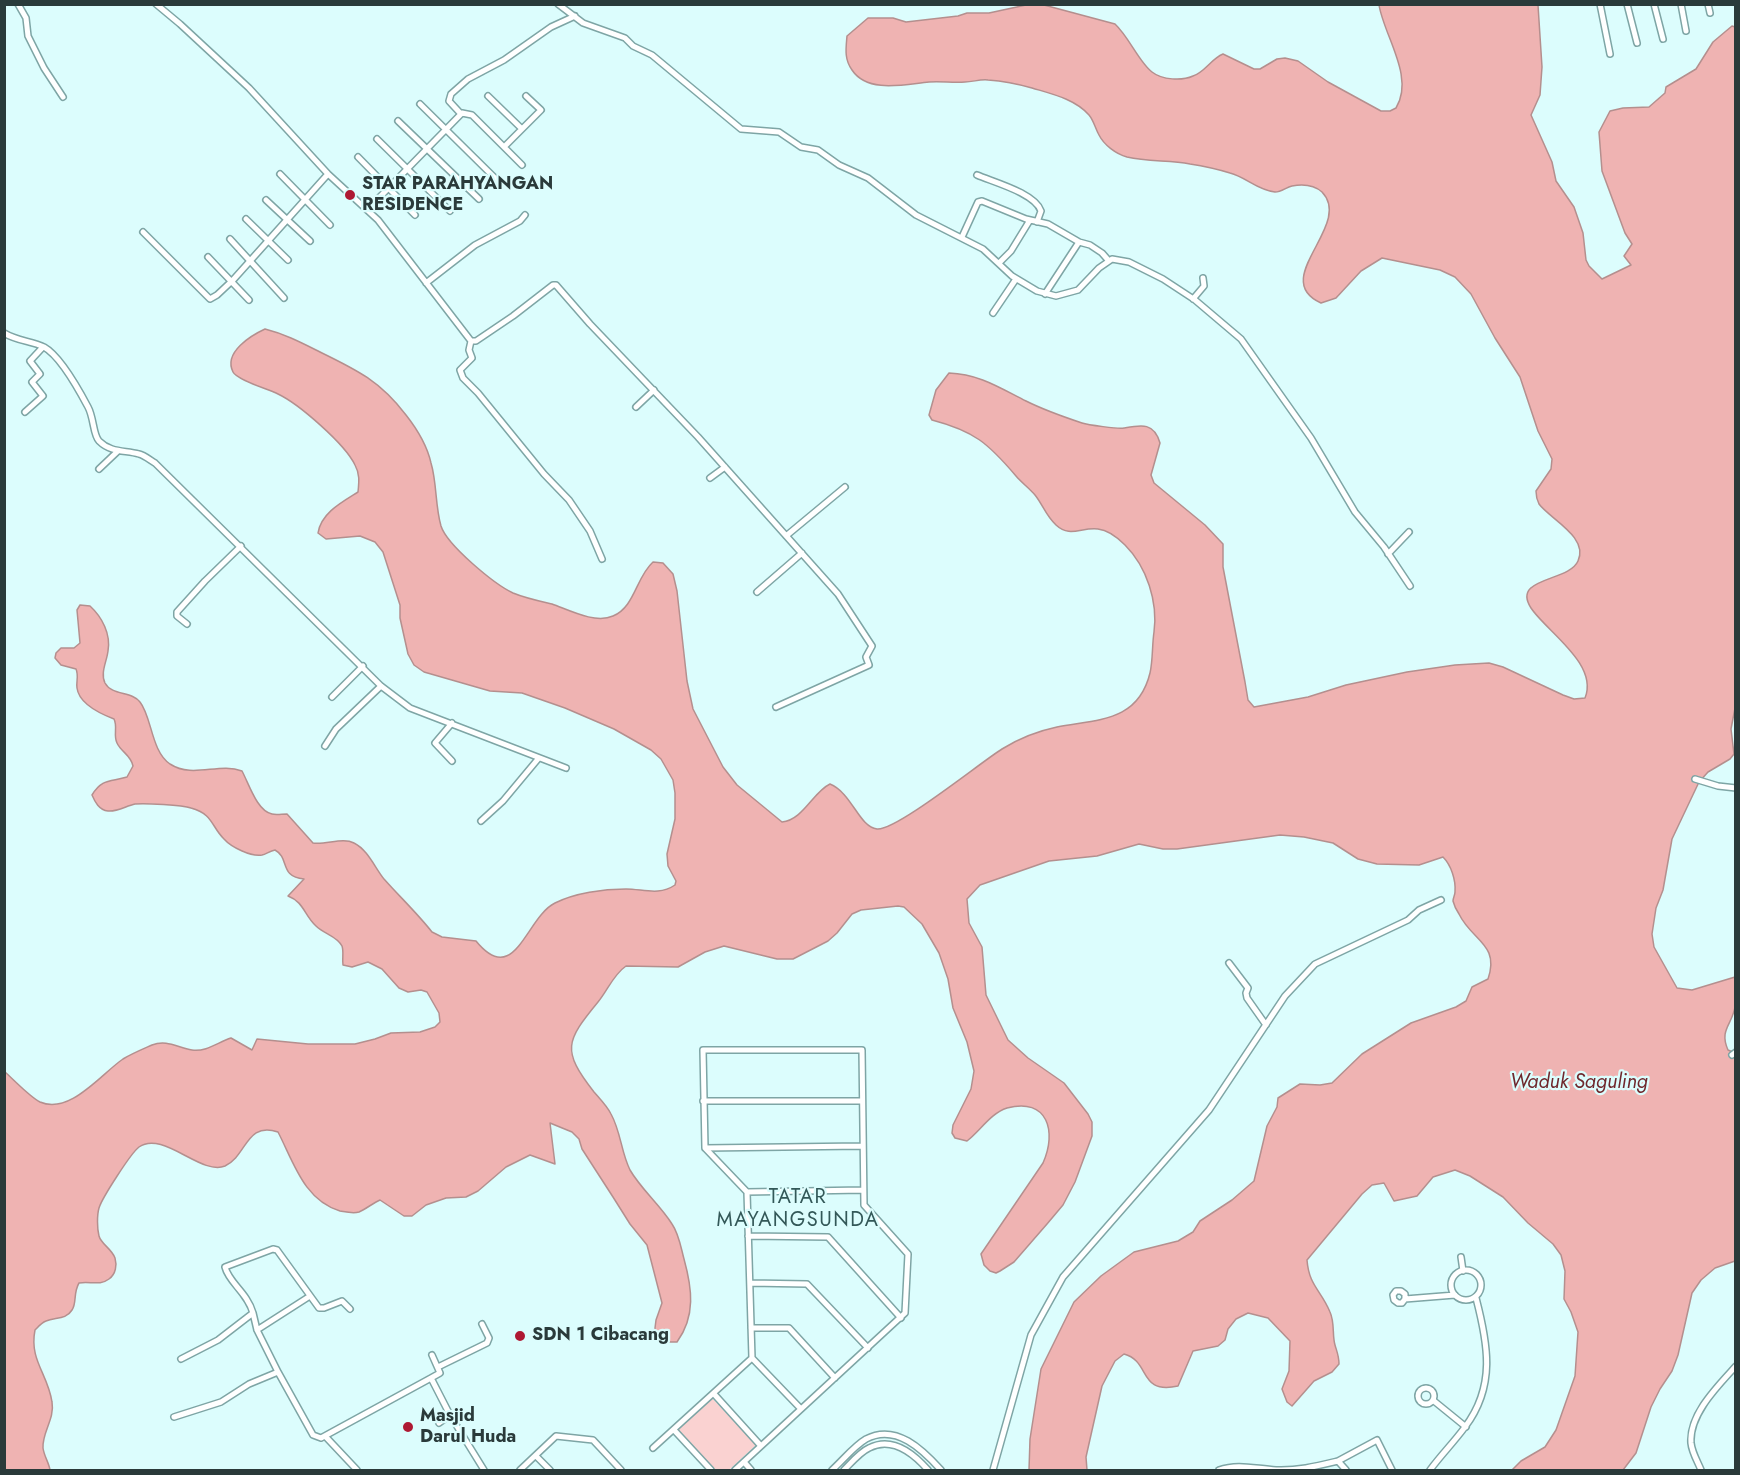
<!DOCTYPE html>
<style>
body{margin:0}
#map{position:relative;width:1740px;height:1475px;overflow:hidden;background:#dcfdfd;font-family:Jost,sans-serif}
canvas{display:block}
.frame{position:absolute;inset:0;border:6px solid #2a3a3a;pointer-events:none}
</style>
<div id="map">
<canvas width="1740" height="1475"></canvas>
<div class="frame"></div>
</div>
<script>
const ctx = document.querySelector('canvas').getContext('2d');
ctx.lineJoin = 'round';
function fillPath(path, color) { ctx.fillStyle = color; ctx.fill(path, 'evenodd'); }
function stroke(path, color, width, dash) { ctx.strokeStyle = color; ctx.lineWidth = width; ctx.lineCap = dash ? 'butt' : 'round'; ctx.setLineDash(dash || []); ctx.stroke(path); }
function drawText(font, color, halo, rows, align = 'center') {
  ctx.font = font + ' Jost,sans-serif'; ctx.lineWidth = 4.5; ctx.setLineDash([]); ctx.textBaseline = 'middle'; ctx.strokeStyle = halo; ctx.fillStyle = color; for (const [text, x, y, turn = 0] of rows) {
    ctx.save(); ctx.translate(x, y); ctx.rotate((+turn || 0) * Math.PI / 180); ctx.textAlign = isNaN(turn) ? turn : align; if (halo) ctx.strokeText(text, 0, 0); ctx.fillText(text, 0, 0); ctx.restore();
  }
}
const green = new Path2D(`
 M 712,1398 L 756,1445 L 729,1470 L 716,1470 L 677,1430 Z`);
const water = new Path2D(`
 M 1026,5 L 1044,5 L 1115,24 C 1129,37 1139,62 1152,72 C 1162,80 1182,81 1193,76 C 1205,72 1211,59 1223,54 L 1254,69 L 1260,69 L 1277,59 L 1285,58 L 1298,61 L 1328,82 L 1381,111 L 1390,111 L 1396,108 C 1415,77 1384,36 1379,5 L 1538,5 L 1542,67 L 1540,95 L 1531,115 L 1552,162 L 1556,181 L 1574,207 L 1583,233 L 1586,260 L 1589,266 L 1602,279 L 1631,265 L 1624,256 L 1632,244 L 1625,233 L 1602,171 L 1599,132 L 1610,111 L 1623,108 L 1649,107 L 1665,93 L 1666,87 L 1696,69 L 1713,42 L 1732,26 L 1735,27 L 1736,703 L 1731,729 L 1734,754 L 1730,759 L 1708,772 L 1699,782 L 1672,839 L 1663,890 L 1656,908 L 1652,934 L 1654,947 L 1677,988 L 1692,990 L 1735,977 C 1735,987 1737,998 1735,1007 C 1732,1025 1719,1030 1728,1050 L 1735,1053 L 1735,1261 L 1715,1268 L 1701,1280 L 1692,1293 L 1678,1355 L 1672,1371 L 1660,1389 L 1651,1407 L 1636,1453 L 1623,1470 L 1512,1470 L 1521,1461 L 1545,1447 L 1556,1430 L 1575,1376 L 1578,1332 L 1571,1312 L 1564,1299 L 1565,1271 L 1561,1255 L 1553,1244 L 1528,1223 L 1503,1197 L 1470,1176 L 1455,1170 L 1433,1177 L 1417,1196 L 1394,1201 L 1384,1183 L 1372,1185 L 1362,1194 L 1307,1260 C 1309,1286 1321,1290 1330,1312 C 1335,1323 1332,1335 1335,1345 C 1337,1352 1339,1356 1339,1364 L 1332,1372 L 1314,1381 L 1292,1406 L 1287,1402 L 1282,1389 L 1289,1371 L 1290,1341 L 1268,1318 L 1248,1313 L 1236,1319 L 1228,1329 L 1225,1340 L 1218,1346 L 1193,1351 L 1178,1386 C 1138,1395 1151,1361 1124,1354 L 1115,1361 L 1102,1386 L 1086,1457 L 1087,1470 L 1029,1470 L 1030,1439 L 1041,1369 L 1074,1302 L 1101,1276 L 1134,1252 L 1178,1241 L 1193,1232 L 1200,1221 L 1232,1200 L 1254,1181 L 1267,1126 L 1277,1107 L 1278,1098 L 1300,1084 L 1320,1085 L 1332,1083 L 1362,1054 L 1411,1023 L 1456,1007 L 1466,1001 L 1472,987 L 1488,979 C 1500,944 1472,941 1459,914 C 1457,911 1454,905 1453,901 C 1453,898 1455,895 1455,892 C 1456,880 1451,865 1443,857 L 1419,865 L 1377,864 L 1358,859 L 1333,843 L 1304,837 L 1280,835 L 1177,849 L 1163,849 L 1139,844 L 1097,856 L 1049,861 L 980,885 L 967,899 L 969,923 L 982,947 L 986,995 L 1008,1040 L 1028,1058 L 1064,1083 L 1088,1114 L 1092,1122 L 1092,1136 L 1075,1182 L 1063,1205 L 1047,1224 L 1014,1262 L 1000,1271 L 996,1273 L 990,1271 L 984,1265 L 981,1254 L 1043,1163 C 1057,1132 1048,1097 1007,1108 C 991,1113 980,1131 967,1141 L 955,1138 L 952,1133 L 953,1125 L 971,1089 L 974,1071 L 967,1042 L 953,1008 L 948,979 L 939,953 L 922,924 L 904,907 L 898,906 L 861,910 L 852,914 L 837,933 L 828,941 L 793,959 L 777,959 L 724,946 L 705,952 L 678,967 L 626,966 C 613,975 608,990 598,1002 C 566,1041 561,1050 594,1092 C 600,1099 607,1106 611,1114 C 621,1132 621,1152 630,1170 C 641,1189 660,1205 672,1224 C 679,1234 681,1248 684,1259 C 692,1288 696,1316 677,1342 L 663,1342 L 654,1336 L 656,1320 L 662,1303 L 647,1245 L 630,1224 L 613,1197 L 582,1149 L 579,1139 L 572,1132 L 550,1123 L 555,1164 L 530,1155 L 506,1167 L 478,1191 L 466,1197 L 446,1198 L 426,1205 L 412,1216 L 404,1216 L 380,1200 C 373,1203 366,1209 359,1212 C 353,1214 346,1212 340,1211 C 304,1200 294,1163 278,1132 C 246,1121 247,1156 225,1166 C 201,1176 163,1130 139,1147 C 131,1153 102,1198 99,1208 C 97,1215 97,1228 99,1236 C 101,1244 112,1249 115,1258 C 117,1265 116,1274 109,1279 C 100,1286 90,1281 79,1283 C 73,1293 77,1303 72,1310 C 66,1320 55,1317 46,1321 C 41,1323 38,1327 35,1330 C 29,1360 48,1374 52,1402 C 55,1419 42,1432 43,1448 C 44,1456 49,1463 50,1470 L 5,1470 L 5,1072 C 14,1080 30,1097 40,1102 C 70,1115 101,1074 123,1059 C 131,1054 143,1049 152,1045 C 167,1039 178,1048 192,1050 C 207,1052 218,1042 231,1038 L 252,1050 L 257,1039 L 308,1044 L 355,1044 L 375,1039 L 391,1033 L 420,1032 L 435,1027 L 440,1022 L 439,1013 L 427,992 L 421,990 L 408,992 L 399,988 L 382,969 L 368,962 L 352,967 L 343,965 C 342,958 344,952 342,946 C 337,936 324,934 316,926 C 304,915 304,902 288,896 L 304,879 C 279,877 290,858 275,850 C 270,851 266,854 262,855 C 251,857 231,847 224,839 C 211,826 213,814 191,808 C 182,805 145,803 135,804 C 126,806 117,812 108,811 C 99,810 95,802 92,795 C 102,778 111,782 127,777 L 133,766 C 131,755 121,752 117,743 C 113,735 118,727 114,719 C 101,714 79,704 77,688 C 76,681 79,676 76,669 L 61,665 L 55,658 L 56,653 L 61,648 L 74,648 L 80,643 L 77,610 L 80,605 L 90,606 C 102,617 111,634 108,651 C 107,661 100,673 105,683 C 112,696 132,691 140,702 C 152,717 151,751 170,764 C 193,779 219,762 242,771 C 249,784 257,811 272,814 C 276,815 282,814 287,814 L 313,843 C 326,845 343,837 354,843 C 368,850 375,868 384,879 C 400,897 417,913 432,932 L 442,937 L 476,941 C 515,989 526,917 555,903 C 575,893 603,889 626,889 C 643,889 659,896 675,885 L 676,881 L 668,866 L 667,854 L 675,819 L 675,793 L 673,780 L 661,759 L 651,750 L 614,729 L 565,708 L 522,693 L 490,691 L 424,672 L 414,665 L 408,654 L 400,618 L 400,605 L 383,552 L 375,542 L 360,536 L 326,539 L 318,533 C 321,513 342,502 358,492 C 359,482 360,474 355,465 C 345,444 299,404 278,394 C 268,389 237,380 233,372 C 223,352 252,335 265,329 C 285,334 302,343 320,352 C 357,370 380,381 406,415 C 417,429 427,445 431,463 C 437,483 435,505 441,526 C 447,545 494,584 513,593 C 525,598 539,601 552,604 C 569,610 595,624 613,616 C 635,607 636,577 653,562 L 663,563 L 673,574 L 677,591 L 687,681 L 693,709 L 723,767 L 737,785 L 782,822 C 803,820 813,792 830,784 C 852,793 859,827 877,829 C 896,831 981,762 1002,749 C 1018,739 1038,731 1057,727 C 1098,719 1138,722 1150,673 C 1153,660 1152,645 1154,632 C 1158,602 1147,567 1125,545 C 1118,538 1108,530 1098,529 C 1081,527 1070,538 1056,525 C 1046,516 1043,505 1035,495 C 1029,488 1022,483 1016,476 C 988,443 974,431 932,420 L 929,415 L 936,390 L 949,373 C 979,374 1000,388 1026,401 C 1044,410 1064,417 1082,423 C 1088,425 1118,429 1124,428 C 1141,425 1154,422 1160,443 L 1151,475 L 1154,483 L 1205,525 L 1223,544 L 1223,567 L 1245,682 L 1248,700 L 1254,707 L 1308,697 L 1346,685 L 1407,672 L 1455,665 L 1489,663 L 1503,667 L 1563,695 L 1574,699 L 1585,698 C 1599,664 1546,631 1531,608 C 1511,577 1569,582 1578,561 C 1589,537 1550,519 1539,504 C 1537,500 1536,495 1536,491 L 1551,469 L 1552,459 L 1538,431 L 1520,377 L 1495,338 L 1471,294 L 1455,277 L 1440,270 L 1382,258 L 1361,271 L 1336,298 L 1321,303 C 1268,279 1354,225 1322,192 C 1314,185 1303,184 1292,186 C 1286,187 1282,192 1275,192 C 1257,190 1246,177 1230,173 C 1217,169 1203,166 1190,164 C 1169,160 1148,162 1127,157 C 1116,154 1104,145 1099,135 C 1095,128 1094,121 1089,115 C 1075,99 1052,94 1032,88 C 1018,84 1002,81 988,80 C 980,79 973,82 965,82 C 953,83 941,81 929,82 C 906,84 868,94 852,70 C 844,59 846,48 847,36 L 868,18 L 893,18 L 906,22 L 958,16 L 967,13 L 989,13 Z`);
const street = new Path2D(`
 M 18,4 L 26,18 L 28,36 L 44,68 L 63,97
 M 156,4 L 180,24 L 249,88 L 328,174 L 378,220 L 471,341 L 476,341 L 513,316 L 553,285 L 556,285 L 590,324 L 698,437 L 838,594 L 872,646 L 866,657 L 869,665 L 776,707
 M 558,4 L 583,23 L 625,38 L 633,46 L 652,55 L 741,129 L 779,132 L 801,147 L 818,150 L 839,165 L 868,178 L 916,215 L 983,249 L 1012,276 L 1037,291 L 1056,296 L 1078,290 L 1099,268 L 1112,259 L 1129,262 L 1163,279 L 1195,300 L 1241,339 L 1311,438 L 1355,512 L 1384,547 L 1410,586
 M 1600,4 L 1610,54
 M 1627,4 L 1637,43
 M 1654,4 L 1663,39
 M 1681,4 L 1686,31
 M 1708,4 L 1710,13
 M 488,96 L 522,129
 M 420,104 L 500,183
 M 461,114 L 449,101 L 451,94 L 468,79 L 504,60 L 551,27 L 575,16
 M 398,121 L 479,199
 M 377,139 L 450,211
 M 504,147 L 522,165
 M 358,157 L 415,215
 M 280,174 L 330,225
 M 977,175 C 993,182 1035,193 1041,211 L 1037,222
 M 266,200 L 310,241
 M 367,210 L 462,113 L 472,115 L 504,147 L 541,110 L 526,96
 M 246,219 L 288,260
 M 143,232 L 210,299 L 217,295 L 233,280 L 328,174
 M 962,237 L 978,202 L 982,201 L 1026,219 L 1048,224 L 1079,242 L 1090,245 L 1102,253 L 1109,261
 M 230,239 L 284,298
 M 208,257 L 249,300
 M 999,263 L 1011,251 L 1030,220
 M 426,283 L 475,245 L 520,221 L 525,215
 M 1045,294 L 1079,242
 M 1193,299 L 1204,286 L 1203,278
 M 993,313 L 1016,279
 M 4,333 C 17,341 32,341 44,347 C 60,356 79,390 88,407 C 94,418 93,435 99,441 C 111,453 125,450 139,454 C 144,455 150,460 155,463 L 381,686 L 410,708 L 566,768
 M 471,341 L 469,350 L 472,358 L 460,370 L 463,378 L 478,393 L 544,474 L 569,500 L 590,531 L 602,559
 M 636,407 L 654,390
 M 25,412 L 43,396 L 32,382 L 40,374 L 30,361 L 43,347
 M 99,469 L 118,451
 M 710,478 L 725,467
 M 786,536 L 845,487
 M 1388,554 L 1409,532
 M 757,592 L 802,553
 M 187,624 L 177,616 L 177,612 L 205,581 L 241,546
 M 332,697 L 363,666
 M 452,723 L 435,743 L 452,761
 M 325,746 L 336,729 L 381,686
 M 1695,779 L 1718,786 L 1736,788
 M 481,821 L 503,801 L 538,759
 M 1229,963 L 1248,988 L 1246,993 L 1247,998 L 1266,1025
 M 1732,1055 L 1736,1052
 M 703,1101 L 861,1101
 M 705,1148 L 862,1146
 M 747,1192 L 863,1190
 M 748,1236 L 828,1237 L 901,1318
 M 1461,1257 L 1463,1271
 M1451 1285a15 15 0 1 1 30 0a15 15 0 1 1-30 0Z
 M 750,1283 L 807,1284 L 868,1348
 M 1405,1299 L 1405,1294 L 1401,1291 L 1396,1291 L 1393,1295 L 1394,1300 L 1398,1303 L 1402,1303 L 1405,1299 L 1455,1295
 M 253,1313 C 247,1292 229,1283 225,1267 L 273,1249 L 277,1250 L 319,1308 L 324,1308 L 342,1301 L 350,1309
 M 751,1328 L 789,1328 L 835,1378
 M 257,1330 L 310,1296
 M 752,1358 L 801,1409
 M 181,1359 L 218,1340 L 253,1313 L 257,1330 L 278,1372
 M 438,1367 L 487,1343 L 489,1338 L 482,1324
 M 431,1378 L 440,1373 L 432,1355
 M1418 1396a8 8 0 1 1 16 0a8 8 0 1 1-16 0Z
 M 714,1394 L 761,1446
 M 1434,1401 L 1466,1427
 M 174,1417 L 221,1402 L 249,1384 L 278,1372 L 313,1435 L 321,1438 L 431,1378 L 450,1415 L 484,1470
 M 439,1423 L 450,1415
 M 674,1430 L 711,1470
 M 325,1436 L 357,1470
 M 653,1448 L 752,1358 L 747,1192 L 705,1148 L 703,1050 L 862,1050 L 864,1205 L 908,1254 L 905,1313 L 735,1470
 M 536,1456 L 550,1470
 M 1338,1461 L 1377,1440 L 1392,1470
 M 744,1462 L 751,1470
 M 520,1470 L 556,1436 L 593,1440 L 621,1470
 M 832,1470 C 842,1461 854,1446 866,1439 C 896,1423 923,1450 941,1470
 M 844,1470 C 851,1463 860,1452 869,1448 C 892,1436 914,1454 928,1470
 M 993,1470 L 1031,1335 L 1063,1277 L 1209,1110 L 1285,996 L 1315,964 L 1408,920 L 1419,910 L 1441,900
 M 1219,1470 C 1238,1463 1256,1469 1276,1470 C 1297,1471 1317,1466 1338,1461 L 1346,1470
 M 1430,1470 C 1441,1455 1454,1442 1465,1427 C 1496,1386 1488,1344 1476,1298
 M 1701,1470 C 1698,1462 1692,1453 1691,1443 C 1689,1414 1718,1386 1736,1366`);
const markers = [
 [350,195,6,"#ae1933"],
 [520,1336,6,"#ae1933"],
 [408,1427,6,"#ae1933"]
];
const poiNames = [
 ["STAR PARAHYANGAN",362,185],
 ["RESIDENCE",362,206],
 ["SDN 1 Cibacang",532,1336],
 ["Masjid",420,1417],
 ["Darul Huda",420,1438]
];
const waterNames = [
 ["Waduk Saguling",1579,1083]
];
const neighbourhoodNames = [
 ["TATAR",798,1198],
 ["MAYANGSUNDA",798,1221]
];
fillPath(green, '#fad2d1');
fillPath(water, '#efb3b2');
stroke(water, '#b48f8e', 1.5);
stroke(street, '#7ea5a5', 8);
stroke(street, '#fff', 5);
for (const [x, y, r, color] of markers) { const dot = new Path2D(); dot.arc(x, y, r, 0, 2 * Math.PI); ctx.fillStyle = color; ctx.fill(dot); stroke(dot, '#dcfdfd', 2); }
drawText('bold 18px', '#2a3a3a', '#dcfdfd', poiNames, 'left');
drawText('italic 20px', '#6f282d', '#dcfdfd', waterNames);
ctx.letterSpacing = '1.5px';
drawText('20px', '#335858', '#dcfdfd', neighbourhoodNames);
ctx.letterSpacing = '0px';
</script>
